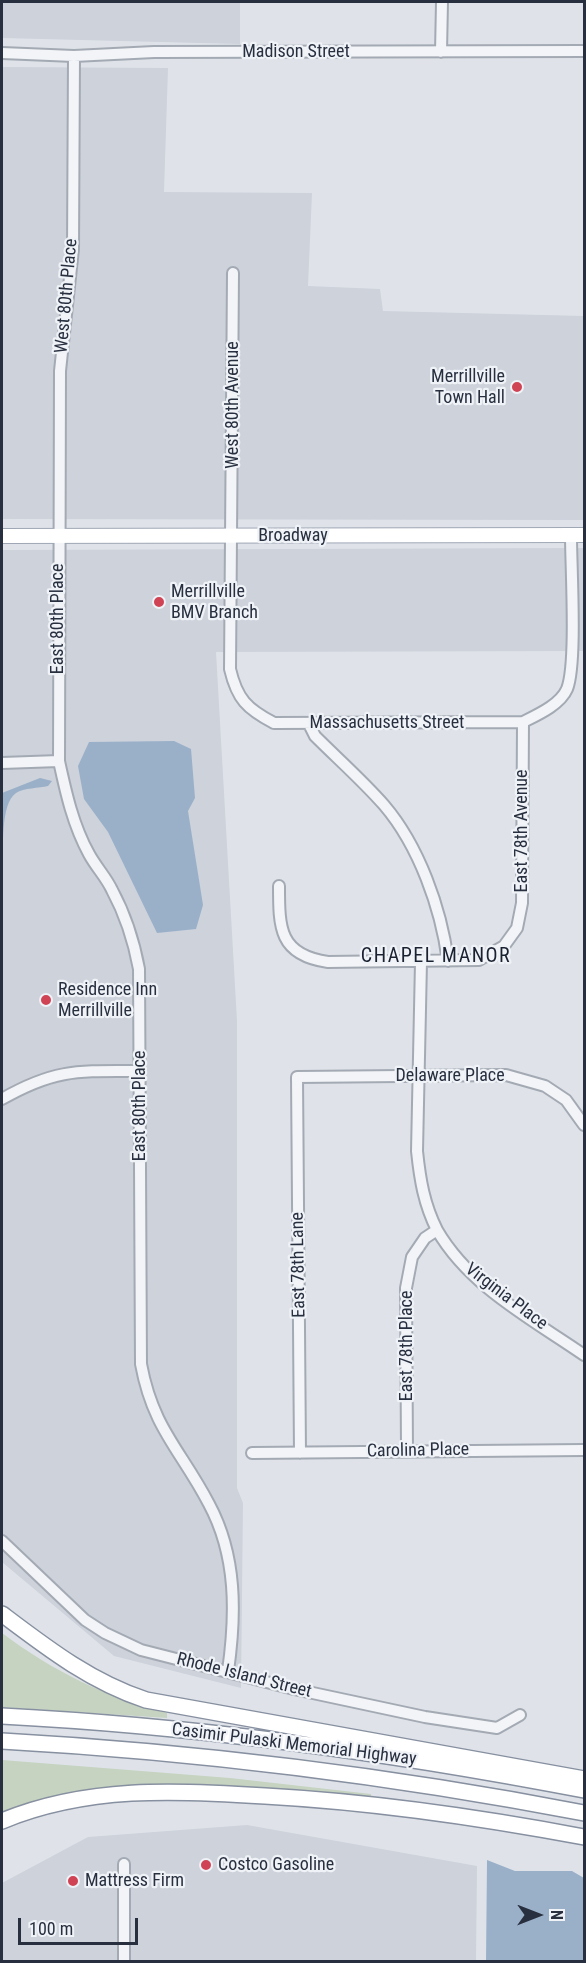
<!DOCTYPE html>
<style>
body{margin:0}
#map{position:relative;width:586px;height:1963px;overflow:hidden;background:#dfe3e9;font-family:"Roboto Condensed",sans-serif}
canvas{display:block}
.frame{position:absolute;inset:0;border:3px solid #283040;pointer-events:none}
.north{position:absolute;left:508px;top:1885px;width:60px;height:60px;-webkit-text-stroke:4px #eff2f6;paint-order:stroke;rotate:90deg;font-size:16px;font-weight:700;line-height:24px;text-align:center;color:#283040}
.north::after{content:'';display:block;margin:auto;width:21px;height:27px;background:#283040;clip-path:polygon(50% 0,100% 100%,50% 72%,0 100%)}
.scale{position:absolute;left:18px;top:1918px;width:120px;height:27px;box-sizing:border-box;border:3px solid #283040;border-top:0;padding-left:8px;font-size:18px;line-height:21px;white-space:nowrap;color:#283040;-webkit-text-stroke:4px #eff2f6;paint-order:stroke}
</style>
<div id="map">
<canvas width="586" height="1963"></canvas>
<div class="frame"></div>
<div class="north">N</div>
<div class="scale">100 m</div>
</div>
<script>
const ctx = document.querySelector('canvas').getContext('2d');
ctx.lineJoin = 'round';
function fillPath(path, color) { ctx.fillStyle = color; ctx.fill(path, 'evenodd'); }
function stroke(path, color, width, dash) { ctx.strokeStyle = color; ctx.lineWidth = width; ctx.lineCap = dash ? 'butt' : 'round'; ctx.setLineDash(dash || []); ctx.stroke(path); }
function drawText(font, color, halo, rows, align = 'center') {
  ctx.font = font + ' "Roboto Condensed",sans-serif'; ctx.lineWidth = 4.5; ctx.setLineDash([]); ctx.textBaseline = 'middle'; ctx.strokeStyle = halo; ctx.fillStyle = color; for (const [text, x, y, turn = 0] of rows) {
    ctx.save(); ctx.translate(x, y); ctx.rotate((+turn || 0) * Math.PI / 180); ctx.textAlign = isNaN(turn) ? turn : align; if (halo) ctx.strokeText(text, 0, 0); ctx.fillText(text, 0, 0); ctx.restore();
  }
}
const built = new Path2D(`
 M 2,2 L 240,2 L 240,44 L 2,38 Z
 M 2,67 L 168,68 L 164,192 L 312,193 L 308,286 L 380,289 L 383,311 L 584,316 L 584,520 L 2,519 Z
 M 584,548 L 584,651 L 216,652 L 237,1021 L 237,1488 L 243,1503 L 241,1688 L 114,1656 L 2,1562 L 2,550 Z
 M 247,1825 L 477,1866 L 476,1961 L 2,1962 L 2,1883 L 88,1837 Z`);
const green = new Path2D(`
 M 2,1633 C 51,1670 107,1698 167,1713 L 167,1718 L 2,1707 Z
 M 2,1760 L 230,1778 L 371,1794 L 371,1799 L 158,1786 L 2,1815 Z`);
const water = new Path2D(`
 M 174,741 L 191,749 L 195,798 L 188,811 L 203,905 L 196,929 L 157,933 L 108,832 L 84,799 L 78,766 L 89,742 Z
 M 40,778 L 52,781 L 48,786 C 39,788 24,788 16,793 C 0,804 4,848 2,865 L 2,793 Z
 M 487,1860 L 515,1871 L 572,1871 L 584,1878 L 584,1961 L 486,1961 Z`);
const minor = new Path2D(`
 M 441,52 L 442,2
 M 2,53 L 74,56 L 154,52 L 584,51
 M 74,56 L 73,249 L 60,371 L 59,761 C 66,793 73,825 89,854 C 96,867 106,877 112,890 C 125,914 134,942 139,969 L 141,1364 C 153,1429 181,1450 209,1504 C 237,1556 236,1614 228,1671
 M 233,273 L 230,669 C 237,699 247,709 274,723 L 523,722
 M 309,724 L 315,736 C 338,759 363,781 384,805 C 419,846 441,908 448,961
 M 2,763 L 59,761
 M 279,886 C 279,928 279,955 328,962 L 479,960 L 504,946 L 517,928 L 522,903 L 523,722 C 537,715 560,705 567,689 C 577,664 571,568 571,536
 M 2,1099 C 56,1068 80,1071 140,1071
 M 437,1230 C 470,1287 532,1319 584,1355
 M 407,1451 L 406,1288 L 412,1257 L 425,1238 L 437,1230 C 424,1204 420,1180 417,1151 L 421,962
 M 252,1453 L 584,1450
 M 300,1453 L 297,1077 L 506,1075 L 545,1086 L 566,1100 L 584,1125
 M 2,1541 L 85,1620 L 105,1633 L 141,1650 L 294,1689 L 425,1717 L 497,1728 L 520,1715
 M 124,1962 L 124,1864`);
const major = new Path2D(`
 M 2,536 L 584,535`);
const highway = new Path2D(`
 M 2,1614 C 47,1648 91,1682 146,1700 L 584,1779
 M 2,1716 C 197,1726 392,1753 584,1790
 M 2,1741 C 198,1752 392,1776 584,1813
 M 2,1821 C 86,1786 176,1790 265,1796 C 373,1802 478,1817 584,1837`);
const markers = [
 [517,387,6,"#cf4354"],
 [159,602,6,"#cf4354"],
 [46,1000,6,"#cf4354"],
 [206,1865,6,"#cf4354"],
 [73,1881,6,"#cf4354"]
];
const streetNames = [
 ["Madison Street",296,52],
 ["West 80th Place",67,296,-85],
 ["West 80th Avenue",233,405,-90],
 ["Broadway",293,536],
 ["East 80th Place",58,619,-90],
 ["Massachusetts Street",387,723],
 ["East 78th Avenue",522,831,-90],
 ["Delaware Place",450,1076],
 ["East 80th Place",140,1106,-90],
 ["East 78th Lane",299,1265,-91],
 ["Virginia Place",506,1297,37],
 ["East 78th Place",407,1346,-90],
 ["Carolina Place",418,1451,-1],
 ["Rhode Island Street",244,1676,14],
 ["Casimir Pulaski Memorial Highway",294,1745,7]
];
const poiNames = [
 ["Merrillville",505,377,"right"],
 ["Town Hall",505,398,"right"],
 ["Merrillville",171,592],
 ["BMV Branch",171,613],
 ["Residence Inn",58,990],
 ["Merrillville",58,1011],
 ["Costco Gasoline",218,1865],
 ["Mattress Firm",85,1881]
];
const neighbourhoodNames = [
 ["CHAPEL MANOR",436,957]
];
fillPath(built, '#cdd2db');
fillPath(green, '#c5d3c0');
fillPath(water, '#9ab0c9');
stroke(minor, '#a4aab3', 14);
stroke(major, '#9fa7b5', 16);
stroke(highway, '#8790a0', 18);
stroke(minor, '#f2f4f7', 10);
stroke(major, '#fff', 14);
stroke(highway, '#fff', 15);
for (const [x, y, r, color] of markers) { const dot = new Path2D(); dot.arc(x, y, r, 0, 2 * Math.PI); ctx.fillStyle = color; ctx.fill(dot); stroke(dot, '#eff2f6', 2); }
drawText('18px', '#283040', '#eff2f6', streetNames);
drawText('18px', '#283040', '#eff2f6', poiNames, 'left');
ctx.letterSpacing = '1.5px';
drawText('20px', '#1a2131', '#eff2f6', neighbourhoodNames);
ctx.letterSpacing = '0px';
</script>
